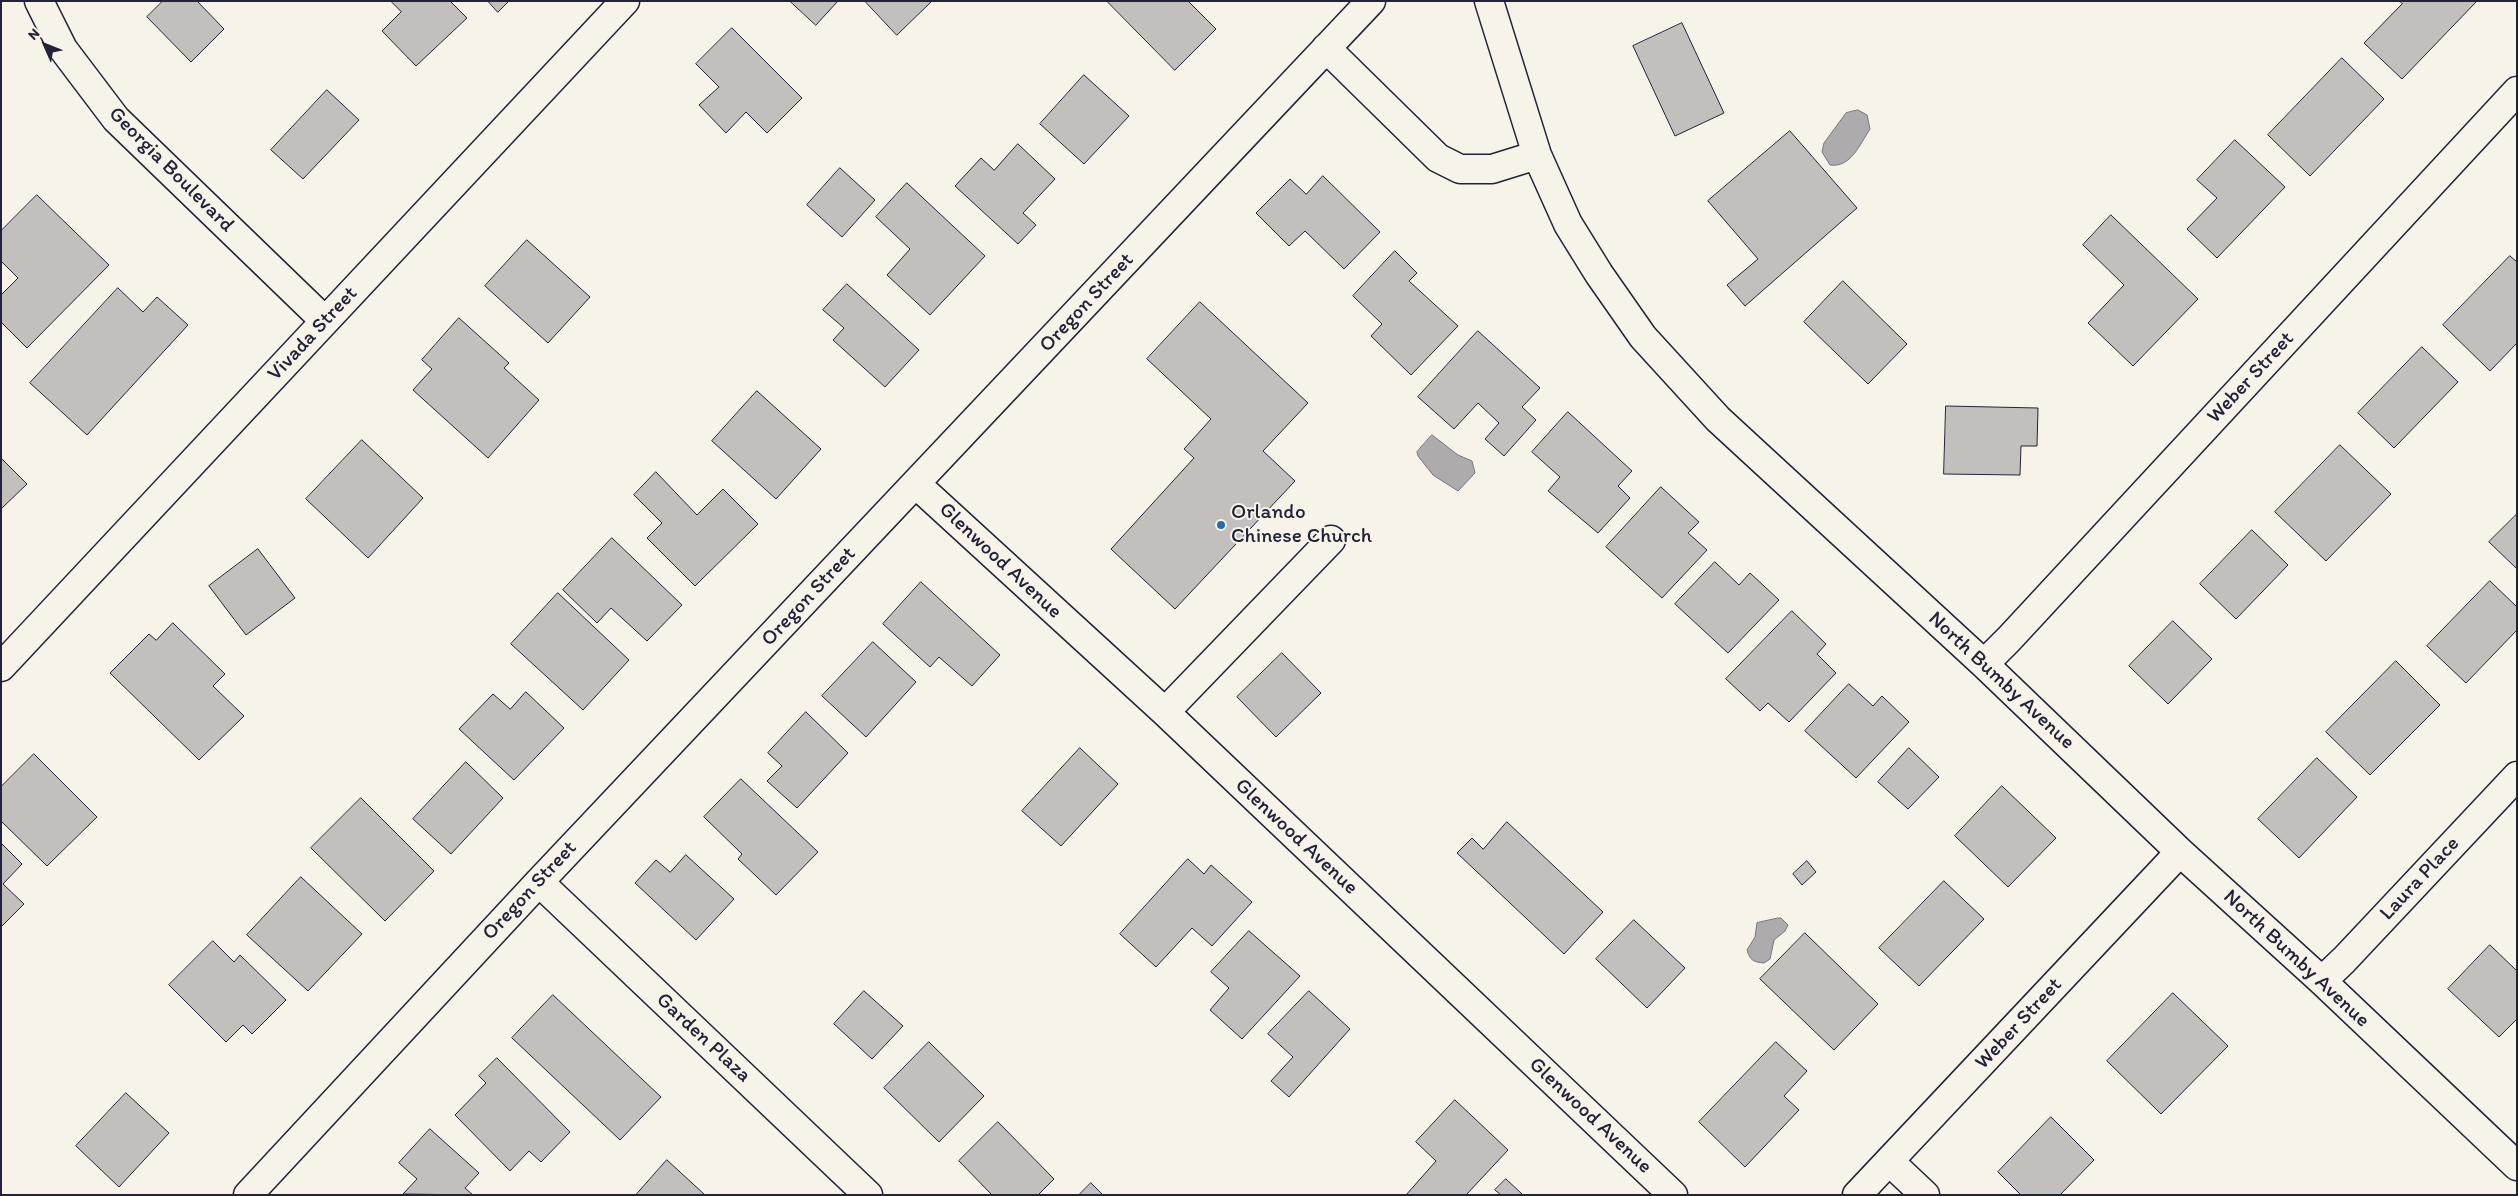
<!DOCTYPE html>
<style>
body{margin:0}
#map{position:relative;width:2518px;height:1196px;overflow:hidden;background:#f7f3e8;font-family:Itim,sans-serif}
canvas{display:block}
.frame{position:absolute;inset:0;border:2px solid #22223b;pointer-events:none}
.north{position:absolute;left:20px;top:20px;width:50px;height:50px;-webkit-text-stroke:4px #f7f3e8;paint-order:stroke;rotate:314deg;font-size:14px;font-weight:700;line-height:20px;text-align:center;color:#22223b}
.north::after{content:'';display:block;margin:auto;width:18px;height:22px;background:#22223b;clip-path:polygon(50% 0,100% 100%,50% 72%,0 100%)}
</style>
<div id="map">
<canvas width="2518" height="1196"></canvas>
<div class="frame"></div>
<div class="north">N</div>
</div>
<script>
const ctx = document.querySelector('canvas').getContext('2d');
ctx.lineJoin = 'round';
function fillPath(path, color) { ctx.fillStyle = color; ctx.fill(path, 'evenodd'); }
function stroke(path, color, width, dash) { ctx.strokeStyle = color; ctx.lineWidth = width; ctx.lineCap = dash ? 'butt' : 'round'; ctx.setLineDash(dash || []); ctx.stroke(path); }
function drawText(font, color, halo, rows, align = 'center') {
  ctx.font = font + ' Itim,sans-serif'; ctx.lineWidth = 4; ctx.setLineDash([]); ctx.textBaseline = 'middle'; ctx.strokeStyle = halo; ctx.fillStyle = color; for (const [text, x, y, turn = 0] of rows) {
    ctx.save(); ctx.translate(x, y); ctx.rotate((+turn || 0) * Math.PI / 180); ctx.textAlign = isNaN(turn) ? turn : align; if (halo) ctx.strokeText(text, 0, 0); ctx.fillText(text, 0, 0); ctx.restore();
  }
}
const water = new Path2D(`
 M 1858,110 L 1867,115 L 1870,129 C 1860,144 1851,168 1830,165 L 1822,152 L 1824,143 L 1846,113 Z
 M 1432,435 L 1458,455 L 1472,461 L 1475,473 L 1458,491 L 1433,475 L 1418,456 L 1417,452 Z
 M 1778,918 L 1781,918 L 1788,925 L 1785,931 L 1774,940 L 1770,959 L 1764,963 C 1753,962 1750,960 1747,950 L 1755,937 L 1757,923 Z`);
const building = new Path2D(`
 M 163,1 L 197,1 L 224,29 L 191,62 L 147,17 Z
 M 391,1 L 450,1 L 467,18 L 416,66 L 382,31 L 401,12 Z
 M 488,1 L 509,1 L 498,12 Z
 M 790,1 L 838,1 L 816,25 Z
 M 865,1 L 932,1 L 897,35 Z
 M 1107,1 L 1188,1 L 1216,29 L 1175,70 Z
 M 2400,1 L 2477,1 L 2402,79 L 2364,43 L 2402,4 Z
 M 1682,23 L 1724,113 L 1675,136 L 1633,46 Z
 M 732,28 L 802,98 L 767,133 L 746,112 L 726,133 L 699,105 L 719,87 L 696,64 Z
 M 2342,58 L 2384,99 L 2310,176 L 2268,135 Z
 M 1084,75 L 1129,116 L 1084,164 L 1040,124 Z
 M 327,90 L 359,120 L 303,179 L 271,150 Z
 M 1790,131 L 1857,208 L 1745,306 L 1727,285 L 1758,259 L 1708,201 Z
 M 2235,140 L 2285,187 L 2217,258 L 2187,229 L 2217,198 L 2197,180 Z
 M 1018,144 L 1055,179 L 1023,213 L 1036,225 L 1018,244 L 955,186 L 981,158 L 994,170 Z
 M 840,168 L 875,200 L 842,237 L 807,205 Z
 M 1323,176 L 1380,232 L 1344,269 L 1305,231 L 1289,246 L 1256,213 L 1290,179 L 1306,194 Z
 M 907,183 L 985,256 L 930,315 L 887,275 L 910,249 L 876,217 Z
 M 37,195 L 109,265 L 27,348 L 1,322 L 1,295 L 18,278 L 1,261 L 1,231 Z
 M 2111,215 L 2198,299 L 2133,366 L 2088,323 L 2124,285 L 2083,245 Z
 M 527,240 L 590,297 L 548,343 L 485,286 Z
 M 1395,251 L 1417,273 L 1409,281 L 1458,326 L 1411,375 L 1371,336 L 1382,324 L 1353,296 Z
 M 2510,256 L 2517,262 L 2517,343 L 2490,371 L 2443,325 Z
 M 1843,281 L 1907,344 L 1868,384 L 1804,322 Z
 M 847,284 L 919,350 L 885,387 L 833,340 L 844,328 L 823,310 Z
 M 118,288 L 143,312 L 157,297 L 188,325 L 87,435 L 30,383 Z
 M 1200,302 L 1308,403 L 1263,451 L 1295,481 L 1175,609 L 1111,549 L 1194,458 L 1184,449 L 1211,419 L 1147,359 Z
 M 459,318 L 509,363 L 504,368 L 539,400 L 488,458 L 413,390 L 432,369 L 422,360 Z
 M 1478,331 L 1540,388 L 1522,407 L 1536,420 L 1504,456 L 1485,439 L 1499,423 L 1478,403 L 1454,429 L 1418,397 Z
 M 2422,347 L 2458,382 L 2394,448 L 2358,413 Z
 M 757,391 L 821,449 L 776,499 L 712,441 Z
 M 1946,406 L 2038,408 L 2037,446 L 2021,446 L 2020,475 L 1944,474 Z
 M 1568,412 L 1632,471 L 1618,486 L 1630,498 L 1598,533 L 1548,491 L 1560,477 L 1532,452 Z
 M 362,440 L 423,498 L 368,558 L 306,499 Z
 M 2340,445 L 2391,494 L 2326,561 L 2275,512 Z
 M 1,458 L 27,484 L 1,509 Z
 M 656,472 L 697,515 L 723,489 L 758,524 L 695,586 L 647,538 L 662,523 L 634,495 Z
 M 1661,487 L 1699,522 L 1688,533 L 1707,550 L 1662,598 L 1606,547 Z
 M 2517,514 L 2517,569 L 2489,542 Z
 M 2252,530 L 2288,565 L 2236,619 L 2200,584 Z
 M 612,538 L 682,605 L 647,641 L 611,608 L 597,623 L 563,590 Z
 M 258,549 L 295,598 L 246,635 L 209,586 Z
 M 1715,562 L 1739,585 L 1750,573 L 1779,600 L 1728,653 L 1675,604 Z
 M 2490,581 L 2517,607 L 2517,630 L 2466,683 L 2427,646 Z
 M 921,582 L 1000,655 L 972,686 L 939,657 L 930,667 L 883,624 Z
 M 558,593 L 629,660 L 583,710 L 511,644 Z
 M 1792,611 L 1826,644 L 1817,654 L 1836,673 L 1789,722 L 1768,703 L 1760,711 L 1726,679 Z
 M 2173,621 L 2212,659 L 2168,704 L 2129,666 Z
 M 173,623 L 225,674 L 213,686 L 244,716 L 199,760 L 110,673 L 149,634 L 156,640 Z
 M 873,642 L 916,682 L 866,737 L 822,696 Z
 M 1282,653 L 1321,693 L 1276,737 L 1237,697 Z
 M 2396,661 L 2440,705 L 2370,775 L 2326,732 Z
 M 1849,684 L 1873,706 L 1882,696 L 1909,722 L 1856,778 L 1805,731 Z
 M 526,692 L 564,728 L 514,780 L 459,729 L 493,694 L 510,709 Z
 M 806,712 L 848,753 L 797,808 L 767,781 L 782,766 L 768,753 Z
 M 1080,748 L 1118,784 L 1061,846 L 1022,811 Z
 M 1909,748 L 1939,777 L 1908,809 L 1878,782 Z
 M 34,754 L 97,817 L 47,866 L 1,821 L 1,787 Z
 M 2317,758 L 2357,797 L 2299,858 L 2258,819 Z
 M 466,762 L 503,798 L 451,854 L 413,819 Z
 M 741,779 L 818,852 L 776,895 L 738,859 L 742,854 L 704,817 Z
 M 2002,786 L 2056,838 L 2008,887 L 1955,836 Z
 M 361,798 L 434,871 L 385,921 L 311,848 Z
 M 1507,822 L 1603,912 L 1564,954 L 1457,853 L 1472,838 L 1483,849 Z
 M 1,843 L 22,864 L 3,884 L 24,904 L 1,927 Z
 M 686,855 L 734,899 L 696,940 L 635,883 L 656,860 L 670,872 Z
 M 1188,859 L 1204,874 L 1211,865 L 1252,902 L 1212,946 L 1192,928 L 1156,967 L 1120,934 Z
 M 1807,861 L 1816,872 L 1802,885 L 1793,874 Z
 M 301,877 L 362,934 L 308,991 L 247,935 Z
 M 1944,881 L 1984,919 L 1919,986 L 1879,948 Z
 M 1634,920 L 1685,968 L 1647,1008 L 1596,959 Z
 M 1249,931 L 1300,976 L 1242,1039 L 1210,1010 L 1229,988 L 1211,972 Z
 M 1805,933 L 1878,1004 L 1834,1050 L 1760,979 Z
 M 213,941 L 234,962 L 240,955 L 286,1000 L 252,1034 L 243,1025 L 226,1042 L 169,985 Z
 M 2490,945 L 2517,971 L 2517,1019 L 2499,1037 L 2448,989 Z
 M 864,991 L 903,1026 L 872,1059 L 834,1024 Z
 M 1309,991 L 1350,1029 L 1289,1097 L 1271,1081 L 1293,1057 L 1268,1034 Z
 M 2173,993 L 2228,1046 L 2161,1114 L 2107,1061 Z
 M 553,995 L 661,1097 L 620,1140 L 512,1038 Z
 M 929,1042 L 984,1096 L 939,1142 L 884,1088 Z
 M 1776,1042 L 1807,1071 L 1784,1096 L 1799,1110 L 1745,1167 L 1699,1122 Z
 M 497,1058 L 570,1132 L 541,1162 L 529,1151 L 510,1171 L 455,1115 L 486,1083 L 479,1076 Z
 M 126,1093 L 169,1133 L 119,1187 L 76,1146 Z
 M 1455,1100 L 1508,1150 L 1466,1195 L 1406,1195 L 1436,1161 L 1416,1142 Z
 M 2051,1117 L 2094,1160 L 2060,1195 L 2021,1195 L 1998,1172 Z
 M 998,1122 L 1054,1179 L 1038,1195 L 992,1195 L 959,1161 Z
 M 430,1129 L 479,1173 L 465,1188 L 473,1195 L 403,1194 L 417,1179 L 399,1163 Z
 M 667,1160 L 705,1195 L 636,1195 Z
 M 1506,1179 L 1522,1194 L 1521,1195 L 1501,1195 L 1495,1190 Z
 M 1091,1183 L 1103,1195 L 1079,1195 Z`);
const minor = new Path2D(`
 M 39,1 L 63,49 L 116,119 L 325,321
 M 1489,1 L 1537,155 L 1568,224 L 1599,274 L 1643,337 L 1718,419 L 1984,664 L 2180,852 L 2322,981 L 2517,1166
 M 1326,48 L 1438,158 L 1460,169 L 1492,169 L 1537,155
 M 916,484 L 1165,712 L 1673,1195
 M 1984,664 L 2009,639 L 2517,91
 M 1,667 L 625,1
 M 1165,712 L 1331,540
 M 539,882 L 868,1195
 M 2322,981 L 2344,960 L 2517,776
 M 1889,1161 L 1925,1195
 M 248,1195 L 539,882 L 1371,1
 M 1857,1195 L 2180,852`);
const markers = [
 [1221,525,5,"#1f6fb2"]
];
const streetNames = [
 ["Georgia Boulevard",171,170,45],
 ["Oregon Street",1087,303,-47],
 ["Vivada Street",313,334,-47],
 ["Weber Street",2251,378,-47],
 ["Glenwood Avenue",1000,561,43],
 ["Oregon Street",809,597,-47],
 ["North Bumby Avenue",2001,681,43],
 ["Glenwood Avenue",1296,837,43],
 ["Laura Place",2420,879,-47],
 ["Oregon Street",530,891,-47],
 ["North Bumby Avenue",2296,959,43],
 ["Weber Street",2019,1024,-47],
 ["Garden Plaza",703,1038,43],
 ["Glenwood Avenue",1590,1116,43]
];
const poiNames = [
 ["Orlando",1231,513],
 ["Chinese Church",1231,537]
];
fillPath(water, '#aeabad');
stroke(water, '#76747f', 1);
fillPath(building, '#c2bfbd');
stroke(building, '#22223b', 1);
stroke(minor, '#22223b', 31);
stroke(minor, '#f7f3e8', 28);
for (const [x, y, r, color] of markers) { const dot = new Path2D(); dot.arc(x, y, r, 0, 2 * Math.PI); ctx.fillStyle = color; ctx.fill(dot); stroke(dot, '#f7f3e8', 2); }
drawText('21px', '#22223b', '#f7f3e8', streetNames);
drawText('21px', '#22223b', '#f7f3e8', poiNames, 'left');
</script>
